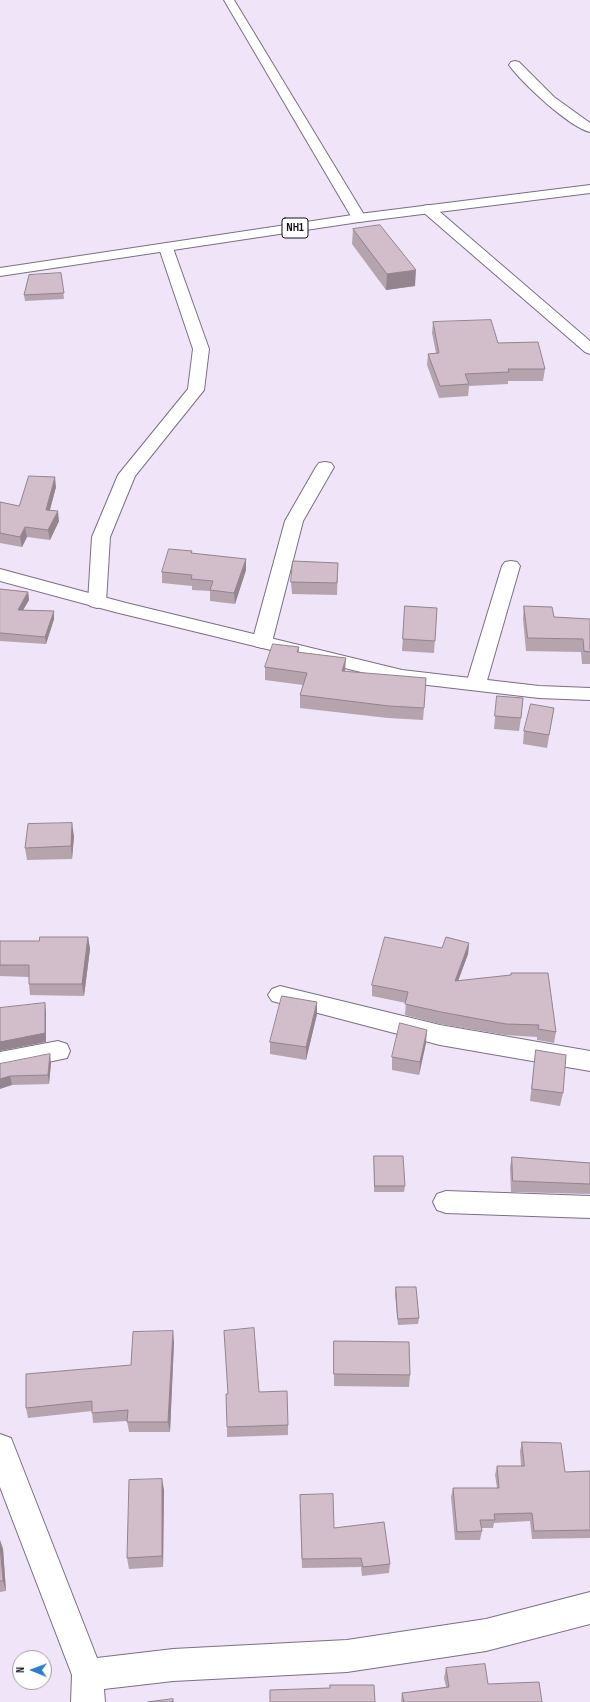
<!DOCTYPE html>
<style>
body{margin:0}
#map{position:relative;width:590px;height:1702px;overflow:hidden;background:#efe4f8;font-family:"Sofia Sans Condensed",sans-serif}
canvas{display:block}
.north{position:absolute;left:12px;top:1650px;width:40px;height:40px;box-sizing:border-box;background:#fff;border:1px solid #a1a0a3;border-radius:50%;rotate:271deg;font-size:11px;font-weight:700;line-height:16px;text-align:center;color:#151218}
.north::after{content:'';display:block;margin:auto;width:14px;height:18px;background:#2c7dcc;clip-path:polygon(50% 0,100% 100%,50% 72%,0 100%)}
</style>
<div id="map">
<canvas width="590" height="1702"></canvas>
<div class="north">N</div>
</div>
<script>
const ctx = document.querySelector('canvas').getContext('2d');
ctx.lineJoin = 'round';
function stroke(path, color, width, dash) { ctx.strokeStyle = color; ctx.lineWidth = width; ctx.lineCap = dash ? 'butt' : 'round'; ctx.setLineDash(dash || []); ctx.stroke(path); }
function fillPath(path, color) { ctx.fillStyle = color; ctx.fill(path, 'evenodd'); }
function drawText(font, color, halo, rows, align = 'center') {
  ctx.font = font + ' "Sofia Sans Condensed",sans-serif'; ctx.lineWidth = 3; ctx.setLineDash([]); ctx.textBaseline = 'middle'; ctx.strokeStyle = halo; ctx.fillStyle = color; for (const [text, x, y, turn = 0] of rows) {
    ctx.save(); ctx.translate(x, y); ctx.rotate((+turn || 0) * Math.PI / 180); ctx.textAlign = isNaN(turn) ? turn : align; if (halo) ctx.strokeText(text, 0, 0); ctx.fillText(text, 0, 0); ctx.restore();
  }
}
const street = new Path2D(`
 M 224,0 L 234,0 L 366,218 L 364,221 L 359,222 L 354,221 L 352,218 Z
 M 515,61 L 519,62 L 554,97 L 590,123 L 590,132 C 569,127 522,83 509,65 L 511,62 Z
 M 428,205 L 433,206 L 590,341 L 590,354 L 585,352 L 423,212 L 421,209 L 423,206 Z
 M 166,244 L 171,245 L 173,248 L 209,349 L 204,390 L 135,476 L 110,537 L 106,602 L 104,606 L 97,608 L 90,606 L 88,602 L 92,537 L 118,475 L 188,389 L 193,349 L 159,248 L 161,245 Z
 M 325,462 L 331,463 L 334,467 L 303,521 L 272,642 L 269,646 L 262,648 L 255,646 L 252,642 L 285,521 L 316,467 L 319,463 Z
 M 511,561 L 517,562 L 520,566 L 486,684 L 483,688 L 476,690 L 469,688 L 466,684 L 502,566 L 505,562 Z
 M 280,986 L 440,1025 L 590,1051 L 590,1071 L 440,1045 L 272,1001 L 268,995 L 272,989 Z
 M 58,1041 L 67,1044 L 70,1051 L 67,1058 L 0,1072 L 0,1052 Z
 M 446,1191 L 590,1196 L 590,1218 L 446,1213 L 437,1210 L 433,1202 L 437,1194 Z
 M 0,1434 L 11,1438 L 97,1658 L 173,1649 L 347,1640 L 486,1619 L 590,1592 L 590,1624 L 486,1651 L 347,1672 L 173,1681 L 104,1689 L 105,1702 L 71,1702 L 72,1675 L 0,1487 Z`);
const secondary = new Path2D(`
 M 0,569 L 126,603 L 402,670 L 539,686 L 590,688 L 590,700 L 539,698 L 402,682 L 115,612 L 0,581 Z`);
const highway = new Path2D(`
 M 590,185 L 590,193 L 359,222 L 0,276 L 0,268 L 359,214 Z`);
const wall = new Path2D(`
 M 353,229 L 415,286 L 386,290 L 352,244 Z
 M 61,273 L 64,299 L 25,301 L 24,295 Z
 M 433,322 L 498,343 L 545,369 L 543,381 L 508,381 L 508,384 L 469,386 L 468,396 L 439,398 L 427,365 L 428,354 L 436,353 L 432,333 Z
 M 56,487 L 50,510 L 59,521 L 50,540 L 27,537 L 22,547 L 0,543 L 0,502 L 19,506 Z
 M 192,551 L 192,553 L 246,570 L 235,604 L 210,601 L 210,591 L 192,590 L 192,586 L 162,583 L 162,572 Z
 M 338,563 L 337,595 L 292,594 L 291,582 Z
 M 0,589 L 28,592 L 29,600 L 23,610 L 54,611 L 54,619 L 46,644 L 0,641 Z
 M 405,606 L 437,608 L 434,653 L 402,651 Z
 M 524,606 L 554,617 L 590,619 L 590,664 L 582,664 L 581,652 L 526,651 L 523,619 Z
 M 299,647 L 299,653 L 345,672 L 424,708 L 423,720 L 388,718 L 300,708 L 300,695 L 303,685 L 265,680 L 265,667 Z
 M 497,696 L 521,718 L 519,731 L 494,729 Z
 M 554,708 L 547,748 L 523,744 L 524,731 Z
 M 74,836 L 72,859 L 27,860 L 25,848 Z
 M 88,937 L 90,949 L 84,996 L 30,995 L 29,984 L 29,977 L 0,976 L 0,941 L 39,941 Z
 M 469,943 L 468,954 L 458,981 L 511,975 L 511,973 L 556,1032 L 554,1043 L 537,1040 L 537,1037 L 505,1035 L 440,1024 L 405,1015 L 406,1003 L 372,996 L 372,985 L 442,948 Z
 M 317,1014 L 306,1060 L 270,1054 L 270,1042 Z
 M 426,1043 L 419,1075 L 392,1070 L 392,1057 Z
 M 536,1050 L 563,1093 L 560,1106 L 530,1101 Z
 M 51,1063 L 49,1084 L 12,1085 L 0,1064 Z
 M 374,1156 L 405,1186 L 404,1192 L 374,1192 Z
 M 512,1157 L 590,1163 L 590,1194 L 511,1192 L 510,1167 Z
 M 396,1287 L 419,1318 L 418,1324 L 398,1325 L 395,1294 Z
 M 334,1341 L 410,1375 L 409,1387 L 334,1386 Z
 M 174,1342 L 170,1432 L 129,1432 L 127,1421 L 93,1423 L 92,1411 L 28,1418 L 26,1408 L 131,1365 Z
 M 259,1392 L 288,1425 L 288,1435 L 227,1437 L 227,1427 Z
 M 522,1442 L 565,1472 L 590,1471 L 590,1538 L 532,1539 L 530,1521 L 494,1523 L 493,1528 L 481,1528 L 482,1531 L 480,1540 L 455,1540 L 451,1497 L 453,1488 L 497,1488 L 495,1475 L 497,1466 L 521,1466 L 520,1451 Z
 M 164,1490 L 163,1567 L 129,1569 L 127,1558 Z
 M 300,1504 L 334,1528 L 390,1564 L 389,1573 L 362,1576 L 361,1567 L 302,1568 Z
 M 0,1540 L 3,1549 L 6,1591 L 0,1592 Z
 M 446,1668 L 488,1684 L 542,1702 L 401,1702 L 402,1693 L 446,1687 L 444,1678 Z`);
const shadedWall = new Path2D(`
 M 416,270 L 415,286 L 386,290 L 387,274 Z
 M 55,477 L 56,487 L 47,520 L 46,510 Z
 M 58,511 L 59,521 L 50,540 L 48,530 Z
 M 25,527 L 27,537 L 22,547 L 20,537 Z
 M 246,559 L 246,570 L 235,604 L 234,593 Z
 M 28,592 L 29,600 L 19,617 L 18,610 Z
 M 54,611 L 54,619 L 46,644 L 45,637 Z
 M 346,658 L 345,671 L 342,684 L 342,671 Z
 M 72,823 L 74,836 L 72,859 L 71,846 Z
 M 88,937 L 90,949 L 84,996 L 82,984 Z
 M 469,943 L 468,954 L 454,992 L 455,981 Z
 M 317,1002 L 317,1014 L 306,1060 L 306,1047 Z
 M 45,1003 L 46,1012 L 46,1042 L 0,1051 L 0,1042 Z
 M 427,1030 L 426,1043 L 419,1075 L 420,1062 Z
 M 50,1054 L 51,1063 L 49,1084 L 48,1075 Z
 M 10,1076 L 12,1085 L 0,1089 L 0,1079 Z
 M 173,1331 L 174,1342 L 170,1432 L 168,1422 Z
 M 162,1479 L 164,1490 L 163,1567 L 162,1556 Z
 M 0,1540 L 3,1549 L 6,1591 L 3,1581 Z`);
const building = new Path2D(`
 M 380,225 L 416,270 L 387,274 L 353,229 Z
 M 61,273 L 64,293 L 24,295 L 29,275 Z
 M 491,320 L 498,343 L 538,342 L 545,369 L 508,369 L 509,372 L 465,374 L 469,384 L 440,386 L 428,354 L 439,353 L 433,322 Z
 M 29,476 L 55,477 L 46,510 L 58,511 L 48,530 L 25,527 L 20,537 L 0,533 L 0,502 L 19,506 Z
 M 169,549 L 192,551 L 191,553 L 246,559 L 234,593 L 210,590 L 213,581 L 191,579 L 192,575 L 162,572 Z
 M 293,561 L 338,563 L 337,583 L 291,582 Z
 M 0,589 L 28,592 L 18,610 L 54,611 L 45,637 L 0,633 Z
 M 405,606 L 437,608 L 435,641 L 403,639 Z
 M 524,606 L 552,607 L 554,617 L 590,619 L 590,652 L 584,651 L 583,639 L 528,638 Z
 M 273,644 L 299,647 L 297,652 L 346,658 L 342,671 L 426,678 L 424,708 L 389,706 L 300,695 L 307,673 L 265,667 Z
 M 497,696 L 523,698 L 521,718 L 495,716 Z
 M 531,704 L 554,708 L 549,735 L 524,731 Z
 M 72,823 L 71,846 L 25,848 L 28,824 Z
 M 40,937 L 88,937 L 82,984 L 29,984 L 29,965 L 0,965 L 0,941 L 39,941 Z
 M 385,937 L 442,948 L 446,937 L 469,943 L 455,981 L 511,975 L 511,973 L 548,973 L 556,1032 L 538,1029 L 539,1025 L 506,1024 L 441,1012 L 405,1004 L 408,992 L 372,985 Z
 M 282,996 L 317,1002 L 306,1047 L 270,1042 Z
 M 45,1003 L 45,1033 L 0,1042 L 0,1008 Z
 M 400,1023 L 427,1030 L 420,1062 L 392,1057 Z
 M 536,1050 L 566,1055 L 563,1093 L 532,1089 Z
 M 50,1054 L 48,1075 L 10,1076 L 0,1079 L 0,1064 Z
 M 374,1156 L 403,1156 L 405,1186 L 375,1186 Z
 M 512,1157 L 590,1163 L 590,1184 L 513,1181 Z
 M 396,1287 L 416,1287 L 419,1318 L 398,1319 Z
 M 254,1328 L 259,1392 L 287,1391 L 288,1425 L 227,1427 L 226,1394 L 228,1394 L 224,1331 Z
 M 173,1331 L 168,1422 L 127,1422 L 128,1410 L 92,1413 L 92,1401 L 26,1408 L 26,1374 L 131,1365 L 133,1332 Z
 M 334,1341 L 409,1342 L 410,1375 L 334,1374 Z
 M 522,1442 L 561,1443 L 565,1472 L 590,1471 L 590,1530 L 534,1531 L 532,1513 L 494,1514 L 495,1520 L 480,1520 L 482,1531 L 457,1532 L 453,1488 L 499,1488 L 497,1466 L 524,1466 Z
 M 162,1479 L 162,1556 L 127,1558 L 129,1480 Z
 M 333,1494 L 334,1528 L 384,1522 L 390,1564 L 363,1567 L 361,1558 L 302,1559 L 300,1495 Z
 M 0,1544 L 3,1581 L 0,1581 Z
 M 485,1664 L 488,1684 L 539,1682 L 542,1702 L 404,1702 L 402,1693 L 449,1687 L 446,1668 Z
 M 330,1685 L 374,1685 L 375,1702 L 270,1702 L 270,1690 L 330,1688 Z
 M 173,1699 L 173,1702 L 148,1702 Z`);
const shields = [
 [295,228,26]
];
const shieldNames = [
 ["NH1",295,228]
];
stroke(street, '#7a7082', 2);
stroke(secondary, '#7a7082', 2);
stroke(highway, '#7a7082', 2);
fillPath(street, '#fff');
fillPath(secondary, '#fff');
fillPath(highway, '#fff');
fillPath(wall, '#b5a3ae');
fillPath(shadedWall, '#93848d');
fillPath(building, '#d2bdca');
stroke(building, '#93848d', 1);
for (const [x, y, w] of shields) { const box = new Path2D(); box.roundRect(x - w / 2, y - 10, w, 20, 3); ctx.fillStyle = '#fff'; ctx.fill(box); stroke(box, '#151218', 1); }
drawText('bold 12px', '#151218', null, shieldNames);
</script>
